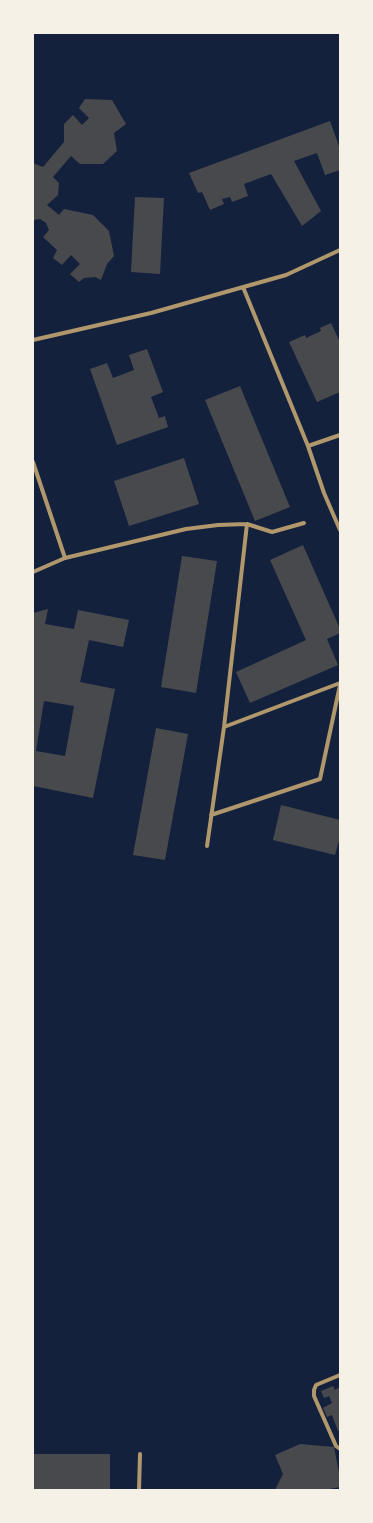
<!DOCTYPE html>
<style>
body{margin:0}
#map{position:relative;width:373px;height:1523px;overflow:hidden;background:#14213d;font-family:"Source Sans 3",sans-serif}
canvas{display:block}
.frame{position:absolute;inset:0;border:34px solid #f6f1e7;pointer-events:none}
</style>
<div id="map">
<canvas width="373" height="1523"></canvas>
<div class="frame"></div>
</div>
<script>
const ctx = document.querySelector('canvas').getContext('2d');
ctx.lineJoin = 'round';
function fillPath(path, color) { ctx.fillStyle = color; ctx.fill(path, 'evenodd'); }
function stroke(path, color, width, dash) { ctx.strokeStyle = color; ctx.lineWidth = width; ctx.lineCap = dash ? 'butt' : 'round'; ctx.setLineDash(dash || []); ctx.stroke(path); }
const building = new Path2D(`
 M 85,99 L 112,100 L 126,124 L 114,133 L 117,151 L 103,164 L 80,164 L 71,156 L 53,177 L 59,183 L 58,195 L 47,205 L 59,215 L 64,209 L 93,215 L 109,231 L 114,256 L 107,264 L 101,280 L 95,277 L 84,278 L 79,282 L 70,274 L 80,264 L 71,255 L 62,265 L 53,258 L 57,250 L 43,237 L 49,230 L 46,223 L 40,219 L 33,220 L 33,163 L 43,167 L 64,142 L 64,124 L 73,115 L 82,125 L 89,118 L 79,108 Z
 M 330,121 L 340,149 L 340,170 L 325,175 L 317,153 L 294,161 L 321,211 L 302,226 L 271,174 L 244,184 L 248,196 L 232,202 L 230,197 L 222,199 L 224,204 L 210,210 L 202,192 L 198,193 L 189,173 Z
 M 135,197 L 164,198 L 160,274 L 131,272 Z
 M 331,323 L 340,342 L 340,392 L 317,402 L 289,342 L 305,335 L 306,338 L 321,331 L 320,328 Z
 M 147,349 L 163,392 L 151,397 L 159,418 L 165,416 L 168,427 L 117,445 L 90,369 L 107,363 L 113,378 L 134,370 L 129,355 Z
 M 240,386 L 290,507 L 255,521 L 205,400 Z
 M 184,458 L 199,504 L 129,526 L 114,481 Z
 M 303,545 L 340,629 L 340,633 L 327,639 L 338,665 L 250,703 L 236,672 L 306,640 L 270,560 Z
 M 182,556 L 217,561 L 196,693 L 161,687 Z
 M 48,609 L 45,624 L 74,629 L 78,610 L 129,620 L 123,647 L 89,640 L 80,682 L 115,689 L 93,798 L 33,786 L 33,613 ZM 44,701 L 74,706 L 65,756 L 36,751 Z
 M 156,728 L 188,734 L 165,860 L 133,855 Z
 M 281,805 L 340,820 L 340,837 L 335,855 L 273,840 Z
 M 333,1386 L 335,1390 L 340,1387 L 340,1430 L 338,1431 L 332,1415 L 327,1417 L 323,1408 L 332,1403 L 329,1396 L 324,1398 L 321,1391 Z
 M 300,1444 L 334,1447 L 340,1478 L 340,1487 L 324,1490 L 275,1490 L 283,1474 L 275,1455 Z
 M 33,1454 L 110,1454 L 110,1490 L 33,1490 Z`);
const minor = new Path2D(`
 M 243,287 L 308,446 L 324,493 L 340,530
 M 33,340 L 151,313 L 286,275 L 340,250
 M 308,446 L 340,435
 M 33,462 L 65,558
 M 33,572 L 65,558 L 186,529 L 218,525 L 247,524 L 272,532 L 304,523
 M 224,727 L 340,683
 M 211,815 L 320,779 L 340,685
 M 207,846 L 224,727 L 247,524
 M 340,1375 L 316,1385 L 314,1390 L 314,1396 L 336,1446 L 340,1449
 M 139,1490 L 140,1454`);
fillPath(building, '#48494c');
stroke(minor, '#b1986c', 4);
</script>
